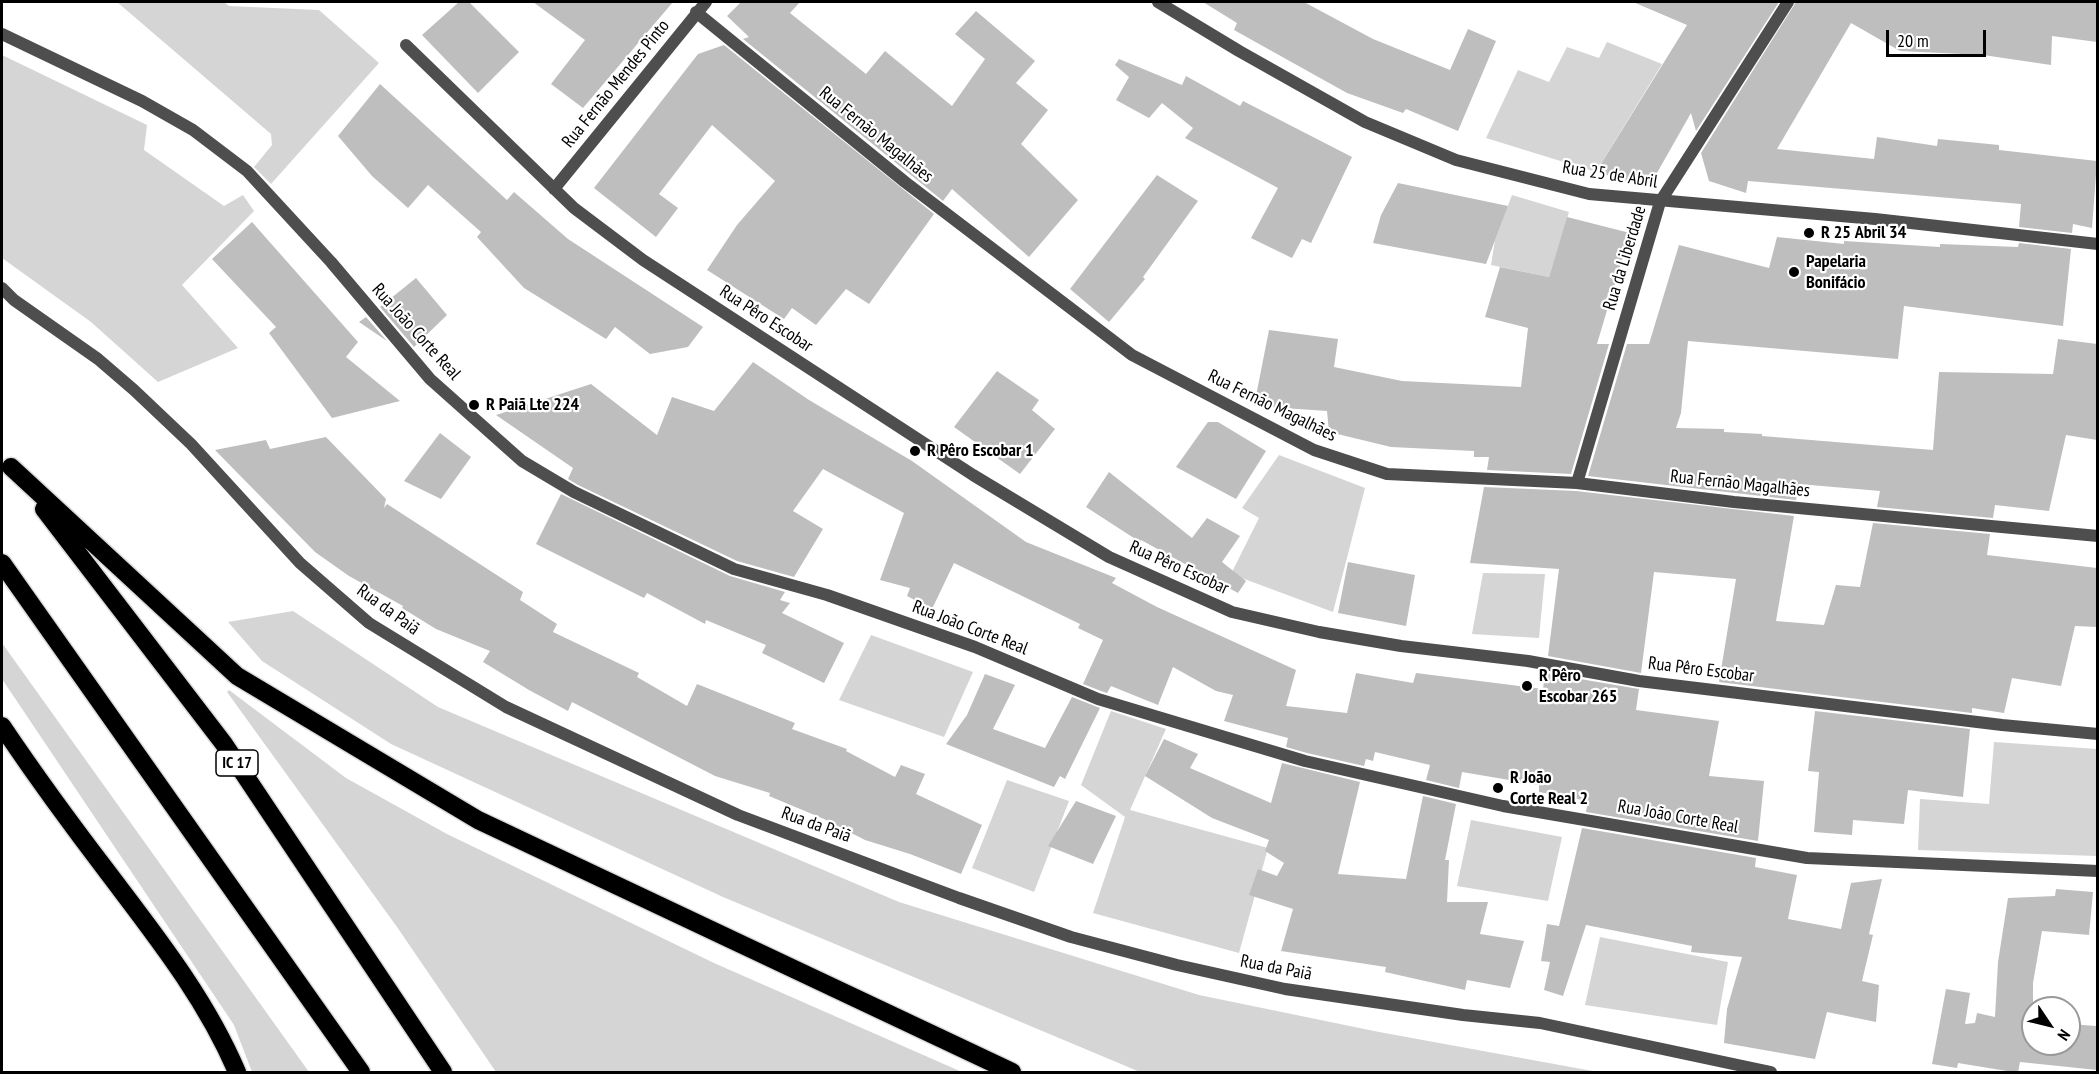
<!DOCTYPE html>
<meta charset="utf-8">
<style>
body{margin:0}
#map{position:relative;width:2099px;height:1074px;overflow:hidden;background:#fff;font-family:"PT Sans Narrow",sans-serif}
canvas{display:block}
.frame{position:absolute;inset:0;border:3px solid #000;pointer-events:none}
.north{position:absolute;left:2021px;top:996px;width:60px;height:60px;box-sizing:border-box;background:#fff;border:2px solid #999;border-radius:50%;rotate:125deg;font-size:16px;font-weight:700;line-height:24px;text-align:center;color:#000}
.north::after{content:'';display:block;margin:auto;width:21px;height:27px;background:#000;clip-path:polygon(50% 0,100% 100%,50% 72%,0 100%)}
.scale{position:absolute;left:1886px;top:30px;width:100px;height:27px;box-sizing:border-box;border:3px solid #000;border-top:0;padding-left:8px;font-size:18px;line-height:21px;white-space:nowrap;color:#000;-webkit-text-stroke:4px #fff;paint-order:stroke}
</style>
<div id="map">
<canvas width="2099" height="1074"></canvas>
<div class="frame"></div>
<div class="north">N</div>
<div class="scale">20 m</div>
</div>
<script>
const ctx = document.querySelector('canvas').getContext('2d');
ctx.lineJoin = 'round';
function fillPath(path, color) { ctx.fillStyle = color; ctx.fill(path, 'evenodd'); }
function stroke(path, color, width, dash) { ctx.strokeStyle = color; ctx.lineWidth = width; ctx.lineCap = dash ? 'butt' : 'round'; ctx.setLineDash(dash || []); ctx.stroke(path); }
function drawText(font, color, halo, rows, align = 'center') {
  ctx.font = font + ' "PT Sans Narrow",sans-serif'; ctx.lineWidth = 4.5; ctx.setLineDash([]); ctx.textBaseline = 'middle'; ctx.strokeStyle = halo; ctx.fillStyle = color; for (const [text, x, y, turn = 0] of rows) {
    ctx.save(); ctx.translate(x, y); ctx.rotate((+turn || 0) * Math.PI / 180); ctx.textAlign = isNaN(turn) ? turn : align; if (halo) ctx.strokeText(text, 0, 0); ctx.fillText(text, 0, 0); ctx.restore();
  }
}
const green = new Path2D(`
 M 117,2 L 224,2 L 229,6 L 319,10 L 379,63 L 271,184 L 254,167 L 272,145 L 271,134 Z
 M 1607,42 L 1662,64 L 1596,172 L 1486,138 L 1518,70 L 1549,82 L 1567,47 L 1599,58 Z
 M 2,55 L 147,125 L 144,150 L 224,206 L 243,195 L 254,211 L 182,285 L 238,348 L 158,382 L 91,322 L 2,258 Z
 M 1512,195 L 1569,212 L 1549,277 L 1491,265 L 1495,240 Z
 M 1279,455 L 1365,488 L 1333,612 L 1231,574 L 1259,518 L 1242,508 Z
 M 1483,573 L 1545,574 L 1539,638 L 1472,634 Z
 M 293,611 L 438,707 L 899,902 L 1199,995 L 1379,1032 L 1598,1072 L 1140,1072 L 723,897 L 391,744 L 262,661 L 228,622 Z
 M 871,635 L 973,672 L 944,737 L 839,700 Z
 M 2,643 L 309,1072 L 252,1072 L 234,1025 L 2,679 Z
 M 229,690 L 346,778 L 447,834 L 714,963 L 962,1072 L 496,1072 L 397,927 L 227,692 Z
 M 1111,711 L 1166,729 L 1130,810 L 1268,848 L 1239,953 L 1093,913 L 1125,817 L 1081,785 Z
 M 1994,742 L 2097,749 L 2097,856 L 1918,850 L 1920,799 L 1989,804 Z
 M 1007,780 L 1069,801 L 1034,892 L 972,868 Z
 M 1471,820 L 1562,837 L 1548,901 L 1457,886 Z
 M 1600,937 L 1728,962 L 1717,1025 L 1585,1005 Z`);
const building = new Path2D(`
 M 459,2 L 469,2 L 519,52 L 478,93 L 422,35 Z
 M 533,2 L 673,2 L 583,108 L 551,84 L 585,40 Z
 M 741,2 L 800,2 L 790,13 L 866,74 L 885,51 L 952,106 L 985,59 L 955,34 L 976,11 L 1035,61 L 1016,83 L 1048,110 L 1021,144 L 1078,200 L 1029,257 L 952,189 L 943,201 L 743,39 L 749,37 L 727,16 Z
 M 1203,2 L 1304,2 L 1373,39 L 1450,70 L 1468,29 L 1496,41 L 1458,131 L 1406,109 L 1403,113 L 1347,93 L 1234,30 L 1237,23 Z
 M 1633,2 L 1779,2 L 1696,131 L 1691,113 L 1649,187 L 1596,172 L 1687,25 Z
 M 1796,2 L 2097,2 L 2097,42 L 2052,36 L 2051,65 L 1983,55 L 1900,51 L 1851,23 L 1777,149 L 1874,159 L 1877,137 L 1937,146 L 1938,139 L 1999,145 L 1999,150 L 2097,161 L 2092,228 L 2073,224 L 2072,233 L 2019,227 L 2021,204 L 1748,181 L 1746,193 L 1709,181 L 1701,153 Z
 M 724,45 L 934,214 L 869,304 L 846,289 L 816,325 L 792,308 L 784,319 L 707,270 L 737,225 L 775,181 L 712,125 L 659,194 L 678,208 L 656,237 L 594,188 L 698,54 Z
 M 1119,59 L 1182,85 L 1186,76 L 1240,106 L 1243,101 L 1352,157 L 1311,243 L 1302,239 L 1292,258 L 1251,238 L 1278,188 L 1185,138 L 1193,128 L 1162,103 L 1149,118 L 1116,100 L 1129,77 L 1115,65 Z
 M 380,84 L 507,200 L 514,192 L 568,239 L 703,327 L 688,347 L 650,354 L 615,327 L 606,339 L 524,288 L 477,237 L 481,232 L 428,185 L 408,208 L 372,176 L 338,136 Z
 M 1157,175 L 1198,201 L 1143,277 L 1145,279 L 1109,322 L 1070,289 Z
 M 1398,183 L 1508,206 L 1486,264 L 1373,243 L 1381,215 Z
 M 1567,217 L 1630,233 L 1597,344 L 1609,344 L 1571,474 L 1487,470 L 1489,457 L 1474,457 L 1474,451 L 1391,447 L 1329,432 L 1327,411 L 1254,406 L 1269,330 L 1338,339 L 1334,367 L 1402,381 L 1521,387 L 1528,328 L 1485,317 L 1500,267 L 1549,277 Z
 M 252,222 L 358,342 L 346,357 L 400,401 L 332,418 L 269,333 L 276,327 L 212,259 Z
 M 1777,237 L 1844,244 L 1844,241 L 1940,247 L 1940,244 L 2018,247 L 2019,243 L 2071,249 L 2063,326 L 1904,306 L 1898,359 L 1688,341 L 1681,413 L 1676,428 L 1724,429 L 1724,432 L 1762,434 L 1762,436 L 1933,450 L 1939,372 L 2053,374 L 2058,339 L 2097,344 L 2097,440 L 2066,435 L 2049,511 L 1995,505 L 1993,518 L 1877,507 L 1880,491 L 1799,484 L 1796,500 L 1588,476 L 1627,344 L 1649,344 L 1679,245 L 1769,268 Z
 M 416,278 L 447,315 L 414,347 L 380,307 Z
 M 366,317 L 387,341 L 359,322 Z
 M 753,362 L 809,400 L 912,461 L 1026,542 L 1116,578 L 1112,583 L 1157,607 L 1296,670 L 1286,706 L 1347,713 L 1356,673 L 1413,683 L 1416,673 L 1543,689 L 1545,673 L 1639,689 L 1636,710 L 1719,721 L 1709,776 L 1764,781 L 1758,841 L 1586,812 L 1588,801 L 1539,792 L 1539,785 L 1462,772 L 1459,788 L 1426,780 L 1430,765 L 1375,752 L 1373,761 L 1366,759 L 1364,766 L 1307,753 L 1286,747 L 1288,738 L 1224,721 L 1233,695 L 1216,691 L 1173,667 L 1158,705 L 1111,686 L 1107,693 L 1101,691 L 1083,684 L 1103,640 L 1078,628 L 1080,624 L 954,563 L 932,609 L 907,596 L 910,588 L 880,580 L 904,513 L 823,469 L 793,511 L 823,529 L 794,577 L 737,561 L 578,485 L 568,479 L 573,468 L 496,415 L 591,384 L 657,435 L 672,397 L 714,411 Z
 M 997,371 L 1039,400 L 1032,410 L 1055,429 L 1020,474 L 954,427 Z
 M 1208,422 L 1218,422 L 1266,451 L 1236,499 L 1176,467 Z
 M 440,433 L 471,457 L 441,499 L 404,481 Z
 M 326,437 L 386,499 L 384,508 L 387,504 L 523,592 L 520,600 L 557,624 L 553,632 L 639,673 L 637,677 L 687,706 L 697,684 L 795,723 L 792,729 L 847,749 L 846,751 L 895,777 L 901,765 L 925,774 L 916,794 L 982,825 L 961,874 L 910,854 L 865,840 L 824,819 L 769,796 L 770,793 L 715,776 L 572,702 L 568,711 L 529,690 L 483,662 L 490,651 L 436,629 L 402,608 L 403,606 L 349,576 L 315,552 L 215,450 L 266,440 L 270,449 Z
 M 1109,472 L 1192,538 L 1207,518 L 1240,536 L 1222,562 L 1246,581 L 1238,593 L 1141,540 L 1140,542 L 1086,507 Z
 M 1484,487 L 1576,491 L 1794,516 L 1776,621 L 1824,625 L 1836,585 L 1860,587 L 1873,523 L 1990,534 L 1987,555 L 2097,568 L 2097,627 L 2075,626 L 2061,686 L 2012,678 L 2004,713 L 1972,708 L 1972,713 L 1719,682 L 1736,579 L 1654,572 L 1641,673 L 1548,656 L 1559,569 L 1470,563 Z
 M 561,494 L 730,576 L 785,592 L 780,600 L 790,603 L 782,613 L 844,643 L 824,683 L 762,653 L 766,645 L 706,620 L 705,624 L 647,593 L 644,598 L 536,544 Z
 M 1348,562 L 1415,575 L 1406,626 L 1338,613 Z
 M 985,674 L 1015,685 L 993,729 L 1045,748 L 1072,697 L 1100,708 L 1065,779 L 1060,776 L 1054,787 L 946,744 L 967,715 Z
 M 1815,711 L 1970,729 L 1963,797 L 1908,790 L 1904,824 L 1853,820 L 1852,835 L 1814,832 L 1819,772 L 1808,771 Z
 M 1164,739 L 1198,754 L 1190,768 L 1271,803 L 1282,763 L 1360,782 L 1338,874 L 1406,879 L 1423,796 L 1456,804 L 1445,860 L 1449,860 L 1447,902 L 1488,902 L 1480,934 L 1524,941 L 1510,988 L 1467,980 L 1465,990 L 1385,972 L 1386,967 L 1281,951 L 1293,909 L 1249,895 L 1258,869 L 1277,876 L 1284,863 L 1265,851 L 1269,840 L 1212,818 L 1145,776 Z
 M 1076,801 L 1116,816 L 1093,864 L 1048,846 Z
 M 1582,828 L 1756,858 L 1755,867 L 1797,875 L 1788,919 L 1841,929 L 1851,883 L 1882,879 L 1869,934 L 1873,935 L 1862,981 L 1879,985 L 1876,1022 L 1827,1012 L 1815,1059 L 1724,1043 L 1727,1009 L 1742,957 L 1691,952 L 1692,946 L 1586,925 L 1563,996 L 1544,990 L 1550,962 L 1541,961 L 1547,924 L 1559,926 Z
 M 2056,889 L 2093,892 L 2089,935 L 2042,931 L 2033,983 L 2033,1044 L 2069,1044 L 2069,1024 L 2097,1026 L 2097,1070 L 2020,1062 L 2018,1072 L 2013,1072 L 1958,1063 L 1957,1068 L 1932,1064 L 1946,989 L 1970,993 L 1965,1024 L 1975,1023 L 1977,1013 L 1995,1017 L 1998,962 L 2008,898 L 2055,896 Z`);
const street = new Path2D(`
 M 1158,2 L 1239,51 L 1365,122 L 1456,160 L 1589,194 L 1875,219 L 2098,244
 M 696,12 L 905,182 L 1132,355 L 1314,450 L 1387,474 L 1577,483 L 1734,502 L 2098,536
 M 2,34 L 142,101 L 193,130 L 247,171 L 331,262 L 430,379 L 522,461 L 574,492 L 734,569 L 827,595 L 975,647 L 1098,699 L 1305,761 L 1503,806 L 1807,858 L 2098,871
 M 406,45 L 574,208 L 643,260 L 973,475 L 1109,557 L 1232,612 L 1319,632 L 1401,646 L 1528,661 L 1639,681 L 2002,725 L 2098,734
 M 554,189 L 706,2
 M 2,288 L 14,300 L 98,359 L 134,390 L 191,444 L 300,563 L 369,623 L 506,707 L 738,815 L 959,898 L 1071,937 L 1177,965 L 1285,989 L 1463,1015 L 1540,1023 L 1771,1072
 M 1577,483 L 1660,202 L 1788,2`);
const highway = new Path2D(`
 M 11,467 L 237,676 L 478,820 L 1012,1072
 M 44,509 L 224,744 L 443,1072
 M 2,563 L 361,1072
 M 2,726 C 35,775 70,823 106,870 C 155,935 205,997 237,1072`);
const markers = [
 [1809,233,6,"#000"],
 [1794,272,6,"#000"],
 [474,405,6,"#000"],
 [915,451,6,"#000"],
 [1527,686,6,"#000"],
 [1498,788,6,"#000"]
];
const shields = [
 [237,763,42]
];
const shieldNames = [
 ["IC 17",237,763]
];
const streetNames = [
 ["Rua Fernão Mendes Pinto",616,84,-51],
 ["Rua Fernão Magalhães",876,135,39],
 ["Rua 25 de Abril",1610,175,9],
 ["Rua da Liberdade",1625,258,-73],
 ["Rua Pêro Escobar",766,319,33],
 ["Rua João Corte Real",416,332,48],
 ["Rua Fernão Magalhães",1272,406,26],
 ["Rua Fernão Magalhães",1740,484,6],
 ["Rua Pêro Escobar",1179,568,24],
 ["Rua da Paiã",388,610,36],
 ["Rua João Corte Real",970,628,21],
 ["Rua Pêro Escobar",1701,670,7],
 ["Rua João Corte Real",1678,817,10],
 ["Rua da Paiã",816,825,20],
 ["Rua da Paiã",1276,968,11]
];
const poiNames = [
 ["R 25 Abril 34",1821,233],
 ["Papelaria",1806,262],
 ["Bonifácio",1806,283],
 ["R Paiã Lte 224",486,405],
 ["R Pêro Escobar 1",927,451],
 ["R Pêro",1539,676],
 ["Escobar 265",1539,697],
 ["R João",1510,778],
 ["Corte Real 2",1510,799]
];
fillPath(green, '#d5d5d5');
fillPath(building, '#bebebe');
stroke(highway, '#dbdbdb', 21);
stroke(street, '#4e4e4e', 12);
stroke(highway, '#000', 18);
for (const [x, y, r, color] of markers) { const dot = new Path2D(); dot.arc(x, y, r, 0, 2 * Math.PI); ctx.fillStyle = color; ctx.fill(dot); stroke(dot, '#fff', 2); }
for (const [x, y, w] of shields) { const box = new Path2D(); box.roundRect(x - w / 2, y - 13, w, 26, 4.5); ctx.fillStyle = '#fff'; ctx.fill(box); stroke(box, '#000', 1.5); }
drawText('bold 16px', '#000', null, shieldNames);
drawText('18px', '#000', '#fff', streetNames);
drawText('bold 18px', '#000', '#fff', poiNames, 'left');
</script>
